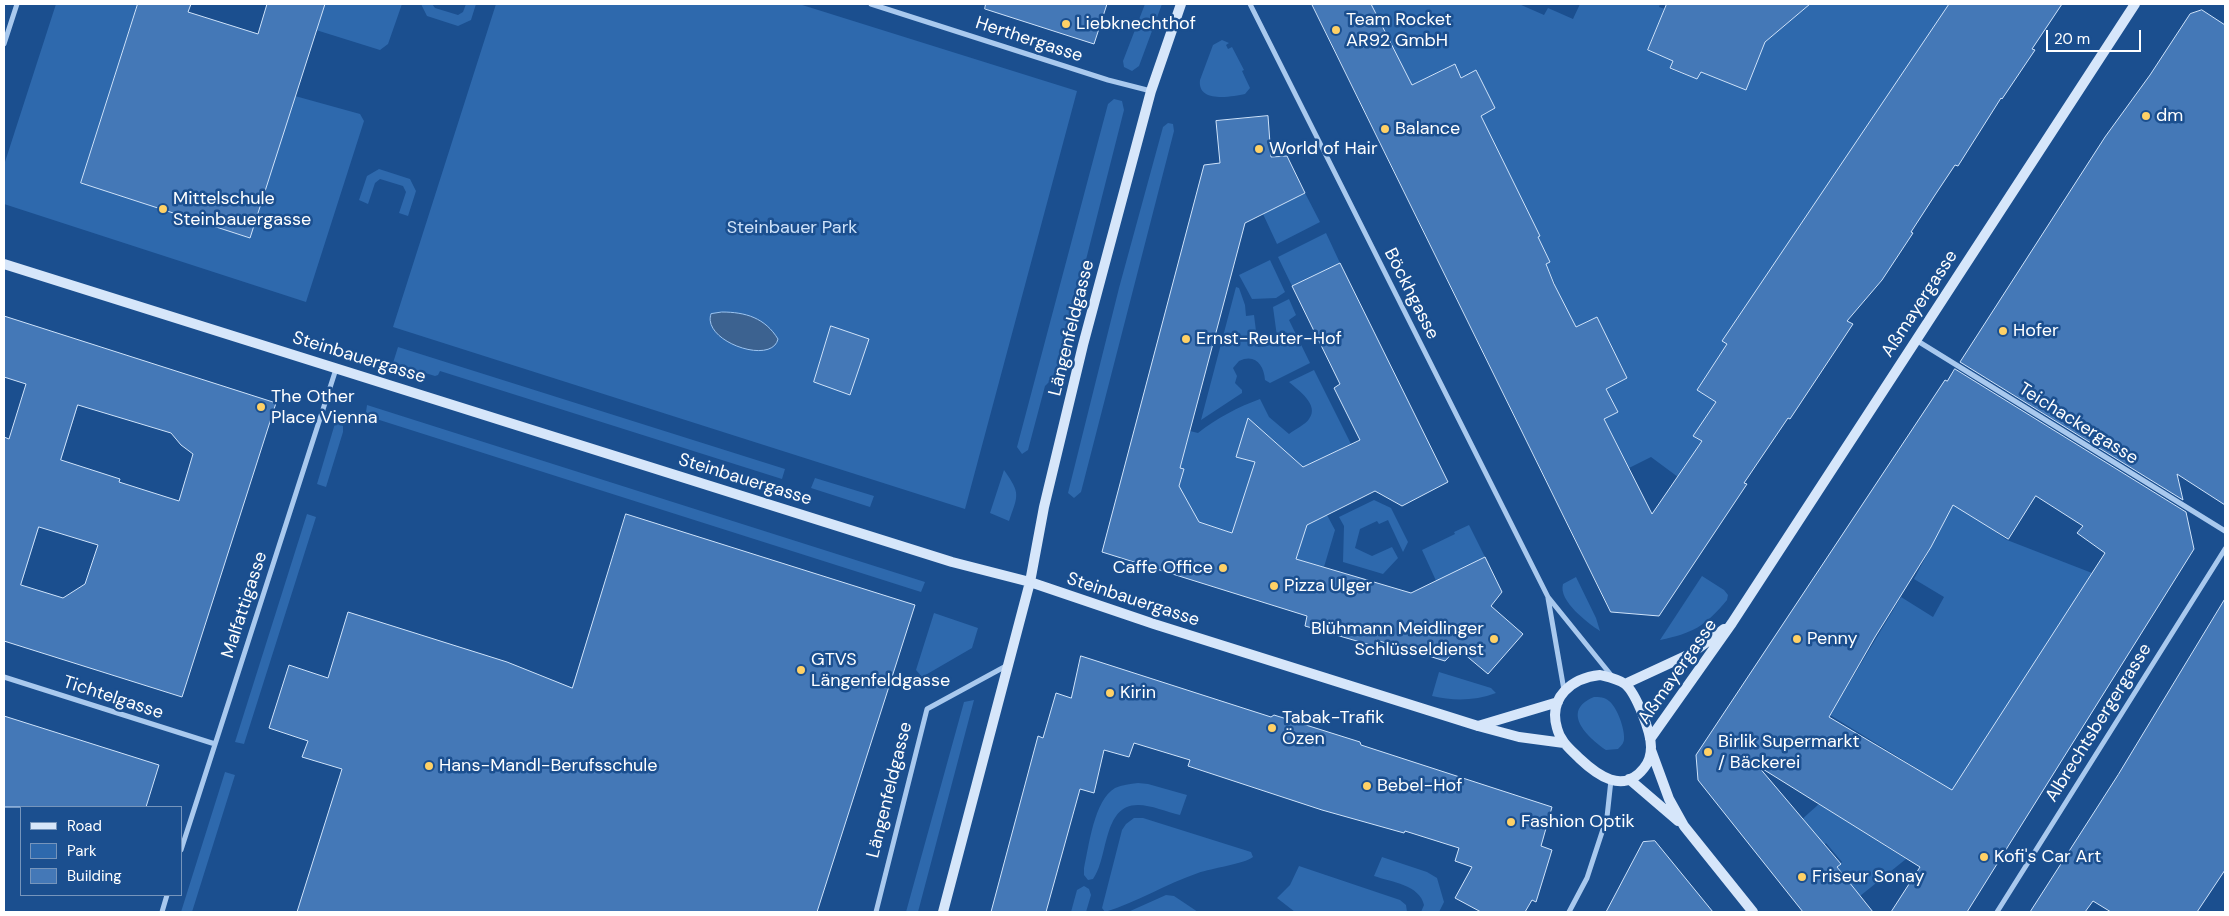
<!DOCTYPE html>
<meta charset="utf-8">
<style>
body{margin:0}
#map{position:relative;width:2229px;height:916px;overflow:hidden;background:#1b4f8f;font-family:"DM Sans",sans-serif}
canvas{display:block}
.frame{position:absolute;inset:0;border:5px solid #fff;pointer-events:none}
.legend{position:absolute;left:20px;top:806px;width:162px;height:90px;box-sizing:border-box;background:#1b4f8f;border:1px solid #7695bc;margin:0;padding:6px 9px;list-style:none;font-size:15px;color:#fff}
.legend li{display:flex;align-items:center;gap:10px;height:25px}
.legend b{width:25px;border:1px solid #7695bc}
.scale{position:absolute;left:2046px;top:30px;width:95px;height:22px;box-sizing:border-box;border:2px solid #fff;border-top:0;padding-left:6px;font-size:15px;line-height:18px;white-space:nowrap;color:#fff;-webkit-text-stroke:4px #1b4f8f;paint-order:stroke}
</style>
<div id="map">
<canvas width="2229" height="916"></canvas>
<div class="frame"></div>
<ul class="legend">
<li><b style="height:6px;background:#d6e6fa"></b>Road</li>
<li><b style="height:14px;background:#2e69ad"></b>Park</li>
<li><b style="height:14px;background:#4478b7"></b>Building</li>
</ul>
<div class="scale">20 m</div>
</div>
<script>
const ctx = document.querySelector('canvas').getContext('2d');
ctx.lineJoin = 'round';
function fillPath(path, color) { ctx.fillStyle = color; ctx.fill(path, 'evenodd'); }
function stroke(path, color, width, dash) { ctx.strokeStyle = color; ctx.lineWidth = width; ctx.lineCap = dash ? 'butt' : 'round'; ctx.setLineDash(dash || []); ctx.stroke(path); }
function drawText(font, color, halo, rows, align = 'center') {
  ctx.font = font + ' "DM Sans",sans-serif'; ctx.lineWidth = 5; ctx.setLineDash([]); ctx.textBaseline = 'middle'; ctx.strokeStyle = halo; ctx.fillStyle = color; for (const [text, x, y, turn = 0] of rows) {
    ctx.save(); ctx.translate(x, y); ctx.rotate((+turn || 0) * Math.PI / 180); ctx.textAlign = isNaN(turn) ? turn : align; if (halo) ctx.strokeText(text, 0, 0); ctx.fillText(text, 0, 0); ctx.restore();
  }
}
const green = new Path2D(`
 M 56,4 L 138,4 L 82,183 L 249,238 L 295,96 L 360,114 L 364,121 L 306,302 L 4,204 L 4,165 Z
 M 325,4 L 402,4 L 388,44 L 380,50 L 316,30 Z
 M 421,4 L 432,4 L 435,8 L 458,15 L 463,12 L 466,4 L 476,4 L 471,20 L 458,26 L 427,16 Z
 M 496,4 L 799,4 L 1077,91 L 965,509 L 393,327 Z
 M 1145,4 L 1162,4 L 1139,66 L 1132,71 L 1124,67 L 1123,61 Z
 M 1371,4 L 1519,4 L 1544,15 L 1548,8 L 1573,19 L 1580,4 L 1660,4 L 1659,7 L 1665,9 L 1648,50 L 1673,61 L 1670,69 L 1697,79 L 1701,72 L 1746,90 L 1771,27 L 1786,24 L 1810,4 L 1949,4 L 1723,340 L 1727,344 L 1697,390 L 1716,402 L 1694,435 L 1702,441 L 1678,477 L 1651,457 L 1629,468 L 1604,419 L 1618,412 L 1606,389 L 1627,378 L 1621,365 L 1594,364 L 1615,354 L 1609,342 L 1588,352 L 1603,329 L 1597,317 L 1576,327 L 1547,288 L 1555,284 L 1546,264 L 1550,262 L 1538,237 L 1540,236 L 1480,116 L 1495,108 L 1488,94 L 1473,101 L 1467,89 L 1482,82 L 1477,70 L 1461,78 L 1454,64 L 1409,86 L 1400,63 Z
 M 1222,40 L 1229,43 L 1226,45 L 1228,49 L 1232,47 L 1244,70 L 1242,71 L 1250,88 L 1245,94 C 1231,97 1197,103 1200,80 L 1213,45 Z
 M 1114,99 L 1122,101 L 1124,110 L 1057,374 L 1045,386 L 1028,450 L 1022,454 L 1017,447 L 1108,104 Z
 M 1168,123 L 1173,124 L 1174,131 L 1081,492 L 1074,498 L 1068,493 L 1119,288 L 1163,127 Z
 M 379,169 L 410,179 L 416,191 L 408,216 L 399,213 L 406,192 L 403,186 L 380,179 L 375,183 L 368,204 L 359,200 L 367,176 Z
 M 1305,193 L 1320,222 L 1277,244 L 1263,214 Z
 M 1326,233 L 1340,263 L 1292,286 L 1278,257 Z
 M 1270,260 L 1285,292 L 1276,298 L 1252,299 L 1239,275 Z
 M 1236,287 L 1239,288 L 1245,305 L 1246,316 L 1254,315 L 1258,347 L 1278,344 L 1273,307 L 1289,299 L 1296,315 L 1289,320 L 1310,363 L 1270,383 L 1265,380 C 1264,365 1255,353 1239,361 L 1233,368 L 1237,376 L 1235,383 L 1242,390 L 1242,393 L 1201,420 Z
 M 398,347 L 785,469 L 782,479 L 440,371 L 438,375 L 435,376 L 393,363 Z
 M 1314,370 L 1351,444 L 1303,467 L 1296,461 L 1287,491 L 1250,479 L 1238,515 L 1253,539 L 1182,518 L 1177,495 L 1184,469 L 1180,468 L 1190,431 L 1198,433 C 1217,418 1238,407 1260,399 L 1269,417 L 1289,434 C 1295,429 1305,425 1309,419 C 1320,405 1298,390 1289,382 Z
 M 367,405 L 925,582 L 921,592 L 370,417 L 366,412 Z
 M 336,420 L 343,426 L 343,432 L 326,487 L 317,484 Z
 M 1004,470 C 1021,494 1018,495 1009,521 L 990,513 Z
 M 815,478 L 874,496 L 870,507 L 811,488 Z
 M 1374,500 L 1391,508 L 1408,542 L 1403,552 L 1388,520 L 1379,524 L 1377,521 L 1360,529 L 1355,548 L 1372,556 L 1392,547 L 1398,558 L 1383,574 L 1343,562 L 1344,526 L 1339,517 Z
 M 1954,503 L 2007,540 L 2092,573 L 1952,790 L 1830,715 L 1901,597 L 1933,617 L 1944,597 L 1914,579 Z
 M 307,514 L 316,517 L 244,744 L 235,742 Z
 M 1327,515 L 1335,530 L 1324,567 L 1296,559 L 1307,525 Z
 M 1469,525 L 1485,557 L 1438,585 L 1422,550 L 1455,534 L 1454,532 Z
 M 1702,576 L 1724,590 L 1728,595 L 1727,600 C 1705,626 1694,633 1660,640 Z
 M 1576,577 L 1596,618 L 1600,631 C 1588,623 1558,601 1563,584 Z
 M 934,613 L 978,628 L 972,648 L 922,677 L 916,670 Z
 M 1439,672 L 1491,688 L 1496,693 C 1474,701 1454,701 1432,696 Z
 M 1594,697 C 1599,697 1605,697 1609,701 C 1617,707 1625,729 1624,739 C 1624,743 1621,746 1618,749 L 1606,750 C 1587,737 1560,711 1594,697 Z
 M 974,700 L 918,912 L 906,912 L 964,702 Z
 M 225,772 L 235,775 L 192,912 L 181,912 Z
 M 1138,783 L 1148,784 L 1187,795 L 1180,815 C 1167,812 1151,805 1138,805 C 1102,805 1109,858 1093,879 L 1088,880 L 1084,875 L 1084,868 C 1089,846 1094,800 1115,788 C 1122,785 1130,784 1138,783 Z
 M 1819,804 L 1906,859 L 1860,896 L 1837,867 L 1842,862 L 1826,843 L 1822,847 L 1800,821 Z
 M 1134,818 L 1143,818 L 1251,852 L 1253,857 C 1244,864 1212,868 1198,873 C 1166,884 1137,902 1105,912 L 1102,908 L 1122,830 L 1126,824 Z
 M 1382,857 L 1427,872 L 1437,878 L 1444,902 L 1439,912 L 1421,912 L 1424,905 C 1420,885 1391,882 1374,876 Z
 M 1299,866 L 1400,900 L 1406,905 L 1407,912 L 1295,912 L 1277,898 L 1290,885 Z
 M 1084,886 L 1089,889 L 1091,895 L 1086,912 L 1071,912 L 1077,890 Z
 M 1166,895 L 1174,896 L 1198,912 L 1128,912 Z`);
const water = new Path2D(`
 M 722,312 C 746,312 765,318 778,339 C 772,366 701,341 711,314 Z`);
const building = new Path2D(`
 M 138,4 L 191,4 L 188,12 L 258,34 L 267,4 L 325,4 L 250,238 L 81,183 Z
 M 986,4 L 1107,4 L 1094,44 L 985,9 Z
 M 1312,4 L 1371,4 L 1412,85 L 1455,64 L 1461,78 L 1476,70 L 1495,108 L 1481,116 L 1540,236 L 1538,237 L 1550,262 L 1546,264 L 1554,284 L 1576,327 L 1597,317 L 1627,378 L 1606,389 L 1618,412 L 1604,419 L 1652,514 L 1702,441 L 1693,436 L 1716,402 L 1697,390 L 1727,344 L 1722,341 L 1949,4 L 2062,4 L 2032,49 L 2035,50 L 2002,99 L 2001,98 L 1958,166 L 1955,165 L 1935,195 L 1911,232 L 1913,233 L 1882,280 L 1847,321 L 1853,324 L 1790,419 L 1788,418 L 1744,483 L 1747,484 L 1659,616 L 1611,612 Z
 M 1667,4 L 1810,4 L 1765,42 L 1746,90 L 1701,72 L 1697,79 L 1670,68 L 1673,61 L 1648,50 Z
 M 2202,10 L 2225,25 L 2225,505 L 2177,474 L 2183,500 L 1960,362 L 2105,137 L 2150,75 L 2190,14 Z
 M 1268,116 L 1271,157 L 1287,156 L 1305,193 L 1245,223 L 1180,468 L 1184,469 L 1179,486 L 1199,522 L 1232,533 L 1255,462 L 1236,457 L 1248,418 L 1303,467 L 1360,440 L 1334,388 L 1340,384 L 1292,286 L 1340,263 L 1448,482 L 1402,506 L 1375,491 L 1307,525 L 1296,559 L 1411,593 L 1485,557 L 1502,592 L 1491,606 L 1523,634 L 1488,674 L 1457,648 L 1445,661 L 1376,640 L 1374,646 L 1305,626 L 1307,616 L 1102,552 L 1204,165 L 1220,163 L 1216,121 Z
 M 4,316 L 276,403 L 182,697 L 4,641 L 4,437 L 9,439 L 26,384 L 4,377 ZM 78,405 L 171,433 L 181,445 L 193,454 L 179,501 L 119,482 L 120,479 L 61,460 ZM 39,527 L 98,545 L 85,584 L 63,598 L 21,585 Z
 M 831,326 L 869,339 L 850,395 L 814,382 Z
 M 1955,369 L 2186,512 L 2194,549 L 1967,912 L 1891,912 L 1920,867 L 1758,766 L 1841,864 L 1837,867 L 1873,912 L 1803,912 L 1698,780 L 1696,755 L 1945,380 L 1947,381 ZM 2036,496 L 2083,526 L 2077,533 L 2105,553 L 1952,790 L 1829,717 L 1875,637 L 1931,547 L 1953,505 L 2008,539 Z
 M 626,514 L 915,605 L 817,912 L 297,912 L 342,769 L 302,757 L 308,741 L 269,728 L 289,665 L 328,678 L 348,612 L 507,662 L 572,688 Z
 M 2225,599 L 2225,870 L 2197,912 L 2111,912 L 2093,901 L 2085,912 L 2030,912 L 2118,775 Z
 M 1081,656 L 1271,717 L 1274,715 L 1360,742 L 1361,745 L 1552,807 L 1541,846 L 1552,850 L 1536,902 L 1532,900 L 1525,912 L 1481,912 L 1455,898 L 1472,867 L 1455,861 L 1459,848 L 1405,831 L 1404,833 L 1322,810 L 1188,766 L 1190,760 L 1134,743 L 1129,757 L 1104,750 L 1094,793 L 1080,789 L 1046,912 L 991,912 L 1038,736 L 1043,738 L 1056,693 L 1071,698 Z
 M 4,716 L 159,765 L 146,807 L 4,807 Z
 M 1655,841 L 1713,912 L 1606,912 L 1643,842 Z`);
const street = new Path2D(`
 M 871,4 L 1108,80 L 1151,91
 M 1250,4 L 1548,597 L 1611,675
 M 4,44 L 17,4
 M 1916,340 L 2225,531
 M 1548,598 L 1564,690
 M 4,677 L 215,744
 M 181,850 L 336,369
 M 162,912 L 167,895
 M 876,912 L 927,709 L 1006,666
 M 1569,912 L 1587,878 L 1607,817 L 1611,780
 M 1997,912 L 2225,549`);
const secondary = new Path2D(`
 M 4,264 L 952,562 L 1030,582 L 1154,624 L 1478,726 L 1519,737 L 1564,743
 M 1600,675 C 1608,677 1618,679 1625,684 C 1636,693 1651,732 1651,747 C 1651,755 1649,762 1644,768 C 1623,795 1597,775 1579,758 C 1570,749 1560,741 1557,728 C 1548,697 1572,678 1600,675 Z
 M 1625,684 L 1692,653 L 1724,629
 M 1478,726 L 1558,702
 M 1650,739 L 1732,623 L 2135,4
 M 1651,750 L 1669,799 L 1684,826 L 1753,912
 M 1629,779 L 1678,821
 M 943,912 L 1030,582 L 1044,507 L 1083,345 L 1151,91 L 1181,4`);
const markers = [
 [1066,24,5,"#ffd166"],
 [1336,30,5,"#ffd166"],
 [2146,116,5,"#ffd166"],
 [1385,129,5,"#ffd166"],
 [1259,149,5,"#ffd166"],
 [163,209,5,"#ffd166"],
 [2003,331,5,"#ffd166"],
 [1186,339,5,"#ffd166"],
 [261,407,5,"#ffd166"],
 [1223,568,5,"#ffd166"],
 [1274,586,5,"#ffd166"],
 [1494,639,5,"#ffd166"],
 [1797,639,5,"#ffd166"],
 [801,670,5,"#ffd166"],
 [1110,693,5,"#ffd166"],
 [1272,728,5,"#ffd166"],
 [1708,752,5,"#ffd166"],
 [429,766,5,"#ffd166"],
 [1367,786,5,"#ffd166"],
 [1511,822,5,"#ffd166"],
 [1984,857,5,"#ffd166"],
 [1802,877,5,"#ffd166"]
];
const poiNames = [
 ["Team Rocket",1346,20],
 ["AR92 GmbH",1346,41],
 ["Liebknechthof",1076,24],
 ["dm",2156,116],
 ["Balance",1395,129],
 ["World of Hair",1269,149],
 ["Mittelschule",173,199],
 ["Steinbauergasse",173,220],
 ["Hofer",2013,331],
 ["Ernst-Reuter-Hof",1196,339],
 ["The Other",271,397],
 ["Place Vienna",271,418],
 ["Caffe Office",1213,568,"right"],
 ["Pizza Ulger",1284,586],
 ["Blühmann Meidlinger",1484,629,"right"],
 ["Schlüsseldienst",1484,650,"right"],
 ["Penny",1807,639],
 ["GTVS",811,660],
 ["Längenfeldgasse",811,681],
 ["Kirin",1120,693],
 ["Tabak-Trafik",1282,718],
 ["Özen",1282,739],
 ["Birlik Supermarkt",1718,742],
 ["/ Bäckerei",1718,763],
 ["Hans-Mandl-Berufsschule",439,766],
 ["Bebel-Hof",1377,786],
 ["Fashion Optik",1521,822],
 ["Kofi's Car Art",1994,857],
 ["Friseur Sonay",1812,877]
];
const streetNames = [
 ["Herthergasse",1029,40,18],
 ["Böckhgasse",1411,294,63],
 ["Aßmayergasse",1920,304,-57],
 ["Längenfeldgasse",1072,328,-76],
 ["Steinbauergasse",359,358,17],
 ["Teichackergasse",2078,424,32],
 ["Steinbauergasse",745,480,17],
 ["Steinbauergasse",1133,600,18],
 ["Malfattigasse",245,605,-72],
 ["Aßmayergasse",1678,672,-55],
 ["Tichtelgasse",113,698,18],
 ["Albrechtsbergergasse",2099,723,-58],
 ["Längenfeldgasse",890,790,-76]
];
const parkNames = [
 ["Steinbauer Park",792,228]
];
fillPath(green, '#2e69ad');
fillPath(water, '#3c6290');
stroke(water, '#9cc4f0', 1);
fillPath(building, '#4478b7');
stroke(building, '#cfe3fa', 1);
stroke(street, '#a9c9ee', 5);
stroke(secondary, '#d6e6fa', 10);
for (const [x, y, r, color] of markers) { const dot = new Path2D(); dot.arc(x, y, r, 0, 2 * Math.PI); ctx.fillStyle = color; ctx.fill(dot); stroke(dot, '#1b4f8f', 2); }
drawText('18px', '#fff', '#1b4f8f', poiNames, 'left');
drawText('18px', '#fff', '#1b4f8f', streetNames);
drawText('18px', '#cfe3fa', '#1b4f8f', parkNames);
</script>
